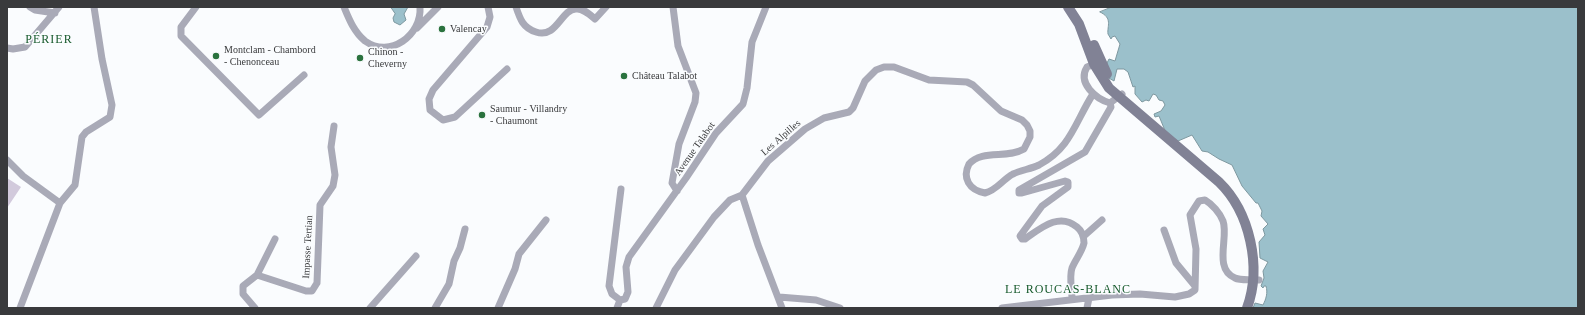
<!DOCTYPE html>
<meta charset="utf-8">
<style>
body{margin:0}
#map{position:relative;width:1585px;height:315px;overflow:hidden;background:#fafcfe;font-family:Georgia,serif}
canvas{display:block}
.frame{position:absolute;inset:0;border:8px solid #393a3c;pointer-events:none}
</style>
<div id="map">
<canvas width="1585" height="315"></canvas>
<div class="frame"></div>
</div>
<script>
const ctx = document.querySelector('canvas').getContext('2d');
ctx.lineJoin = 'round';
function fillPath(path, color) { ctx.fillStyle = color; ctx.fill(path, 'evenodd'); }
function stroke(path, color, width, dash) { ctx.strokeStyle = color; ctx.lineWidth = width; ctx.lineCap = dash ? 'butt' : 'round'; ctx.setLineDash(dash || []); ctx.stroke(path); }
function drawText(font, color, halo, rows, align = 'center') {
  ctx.font = font + ' Georgia,serif'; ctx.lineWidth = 3; ctx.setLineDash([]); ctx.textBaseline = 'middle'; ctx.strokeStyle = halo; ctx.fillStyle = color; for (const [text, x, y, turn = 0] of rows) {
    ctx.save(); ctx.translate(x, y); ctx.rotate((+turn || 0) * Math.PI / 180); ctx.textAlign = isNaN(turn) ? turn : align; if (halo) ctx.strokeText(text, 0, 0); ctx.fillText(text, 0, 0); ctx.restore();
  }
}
const green = new Path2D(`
 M 7,178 L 21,187 L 7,208 Z`);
const water = new Path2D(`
 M 391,7 L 408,7 L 404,14 L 406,20 L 400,25 L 394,22 L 393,18 L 395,14 Z
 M 1112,7 L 1578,7 L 1578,308 L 1253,308 L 1255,303 L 1263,305 C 1266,299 1268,293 1266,286 L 1264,286 L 1263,288 L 1261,286 L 1264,278 L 1263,271 L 1268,262 L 1260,258 L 1259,242 L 1265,235 L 1263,229 L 1268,224 L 1261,216 L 1262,211 L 1258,203 L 1256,203 L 1242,186 L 1232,165 L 1219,159 L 1208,152 L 1202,151 L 1192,135 L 1178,141 L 1166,133 L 1159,116 L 1155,117 L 1154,114 L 1161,111 L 1165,105 L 1163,101 L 1159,100 L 1156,95 L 1153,94 L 1149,101 L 1146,100 L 1142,102 L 1135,94 L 1135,86 L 1133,87 L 1128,72 L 1124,69 L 1117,69 L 1114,81 L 1107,77 L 1107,63 L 1109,59 L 1115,61 L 1120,44 L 1115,36 L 1112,37 L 1111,39 L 1108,34 C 1107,26 1113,18 1100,12 Z`);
const street = new Path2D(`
 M 30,7 L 35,10 L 55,13
 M 196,7 L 181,27 L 181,36 L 259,115 L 304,75
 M 344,7 C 349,19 354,32 365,41 C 390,59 422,35 420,7
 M 488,7 L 490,17 L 487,27 L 433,90 L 429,99 L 430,110 L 443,120 L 455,117 L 507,69
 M 516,7 C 520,19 523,28 536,32 C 557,39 561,9 576,9 C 583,8 589,14 595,19 L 606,7
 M 673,7 L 678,46 L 696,93 L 695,102 L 679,144 L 672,183 L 677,191
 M 417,28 L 438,7
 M 7,48 L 13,49 L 25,47 L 59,7
 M 1097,63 L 1087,67 C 1077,83 1096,99 1110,103 L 1122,94
 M 7,160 L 23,176 L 60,203
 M 742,195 L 758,245 L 782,308
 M 1164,230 L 1176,263 L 1195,286
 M 1084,236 L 1102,220
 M 257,275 L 306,291 L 312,291 L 317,283 L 320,205 L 333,186 L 335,175 L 331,147 L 334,126
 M 779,297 L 816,300 L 840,308
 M 1072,299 C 1072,290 1069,277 1072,268 C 1075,260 1082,252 1084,243 C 1084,237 1082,231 1077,227 C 1059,212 1041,228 1025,239 L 1022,239 L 1020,236 L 1042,206 L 1068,187 L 1068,182 L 1065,181 L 1022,193 L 1019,193 L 1019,190 L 1085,152 L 1111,107 L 1110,103
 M 620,300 L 612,294 L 609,286 L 621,189
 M 20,308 L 60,203 L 75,185 L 82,137 L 86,132 L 110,117 L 112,105 L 102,59 L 94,7
 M 255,308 L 243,294 L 243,286 L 257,275 L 275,239
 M 370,308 L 416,256
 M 435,308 L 449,284 L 454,261 L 460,248 L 465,229
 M 498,308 L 515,269 L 519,254 L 546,220
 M 617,308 L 620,300 L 625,299 L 628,292 L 626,267 L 629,257 L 686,178 L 716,133 L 743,104 L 747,88 L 752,42 L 766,7
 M 656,308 L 675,270 L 714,217 L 730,200 L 742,195 L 768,161 L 805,129 L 824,118 L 849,112 L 853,108 L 865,81 L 876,70 L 884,67 L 894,67 L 929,80 L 967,82 L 973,85 L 1001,111 L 1022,120 L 1027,125 L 1030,131 L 1030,137 L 1024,149 C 1007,159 982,149 969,164 C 962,178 969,190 985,193 C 997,190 1002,180 1013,174 C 1021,170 1031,169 1039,165 C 1071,148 1075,122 1093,94
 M 1002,308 L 1112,295 L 1140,294 L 1175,297 L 1189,294 L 1195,290 L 1196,249 L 1190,215 L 1199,201 L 1205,200 C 1212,204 1220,213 1223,221 C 1229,237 1213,269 1235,278 C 1241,281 1252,279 1259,280
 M 1087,308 L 1089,298`);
const secondary = new Path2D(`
 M 1068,7 L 1079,24 L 1094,64 L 1109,88 L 1219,182 C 1250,212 1262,267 1247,308
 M 1094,45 L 1107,74`);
const markers = [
 [442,29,4,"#2a723e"],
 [216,56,4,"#2a723e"],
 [360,58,4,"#2a723e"],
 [624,76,4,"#2a723e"],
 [482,115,4,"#2a723e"]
];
const poiNames = [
 ["Valencay",450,29],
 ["Montclam - Chambord",224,50],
 ["- Chenonceau",224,62],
 ["Chinon -",368,52],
 ["Cheverny",368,64],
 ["Château Talabot",632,76],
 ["Saumur - Villandry",490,109],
 ["- Chaumont",490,121]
];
const streetNames = [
 ["Les Alpilles",781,138,-41],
 ["Avenue Talabot",695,149,-55],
 ["Impasse Tertian",308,247,-87]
];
const quarterNames = [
 ["PÉRIER",49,40],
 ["LE ROUCAS-BLANC",1068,290]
];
fillPath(green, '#d2cadc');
fillPath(water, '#9bc0cb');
stroke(water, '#7e98a0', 1);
stroke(street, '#a9aab7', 7);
stroke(secondary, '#818295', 10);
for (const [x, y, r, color] of markers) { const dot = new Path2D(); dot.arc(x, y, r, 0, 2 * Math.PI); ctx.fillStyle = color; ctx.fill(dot); stroke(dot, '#fafcfe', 1.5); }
drawText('10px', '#393a3c', '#fafcfe', poiNames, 'left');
drawText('10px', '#393a3c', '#fafcfe', streetNames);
ctx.letterSpacing = '1px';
drawText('12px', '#16592b', '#fafcfe', quarterNames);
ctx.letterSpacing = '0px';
</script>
